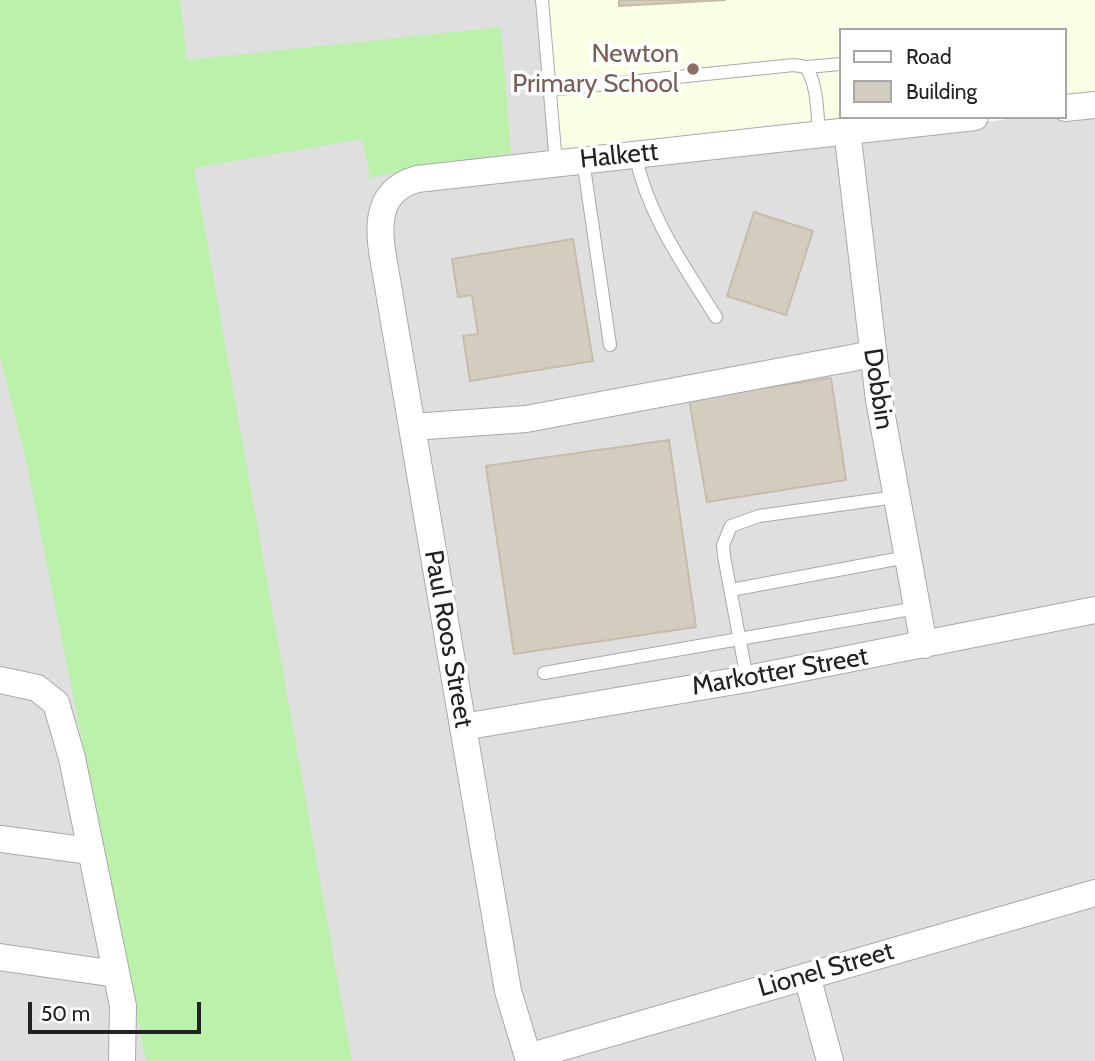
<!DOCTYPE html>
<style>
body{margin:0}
#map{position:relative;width:1095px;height:1061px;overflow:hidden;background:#f3f2e8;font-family:Cabin,sans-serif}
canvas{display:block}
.legend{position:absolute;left:839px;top:28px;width:228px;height:91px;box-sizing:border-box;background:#fff;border:2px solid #a7a7a7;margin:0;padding:9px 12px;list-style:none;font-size:21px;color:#222}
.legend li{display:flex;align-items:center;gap:14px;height:35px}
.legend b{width:35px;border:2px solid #a7a7a7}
.scale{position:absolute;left:28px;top:1002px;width:173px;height:32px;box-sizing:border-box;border:4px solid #222;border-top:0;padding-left:9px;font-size:21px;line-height:24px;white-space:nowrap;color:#222;-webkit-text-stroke:5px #fff;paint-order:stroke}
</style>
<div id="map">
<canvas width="1095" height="1061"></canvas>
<ul class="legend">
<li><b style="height:9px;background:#fff"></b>Road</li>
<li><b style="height:19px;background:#d3cdc0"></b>Building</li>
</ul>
<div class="scale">50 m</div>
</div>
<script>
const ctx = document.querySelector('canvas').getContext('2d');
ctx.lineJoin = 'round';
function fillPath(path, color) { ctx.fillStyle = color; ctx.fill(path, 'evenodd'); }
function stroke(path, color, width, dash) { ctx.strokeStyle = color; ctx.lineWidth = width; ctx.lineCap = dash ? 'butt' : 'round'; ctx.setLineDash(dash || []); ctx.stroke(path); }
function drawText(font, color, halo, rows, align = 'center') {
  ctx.font = font + ' Cabin,sans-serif'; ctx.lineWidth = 7; ctx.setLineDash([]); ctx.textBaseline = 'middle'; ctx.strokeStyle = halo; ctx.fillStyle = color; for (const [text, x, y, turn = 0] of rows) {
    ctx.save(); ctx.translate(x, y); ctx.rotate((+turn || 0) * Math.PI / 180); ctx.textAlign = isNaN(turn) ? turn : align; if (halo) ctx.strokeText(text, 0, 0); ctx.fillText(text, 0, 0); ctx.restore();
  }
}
const residential = new Path2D(`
 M 0,0 L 1095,0 L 1095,1061 L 0,1061 ZM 841,30 L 1065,30 L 1065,117 L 841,117 Z`);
const education = new Path2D(`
 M 538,0 L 1095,0 L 1095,108 L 1065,112 L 1065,30 L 841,30 L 841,117 L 1024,117 L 554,177 Z`);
const grass = new Path2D(`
 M 0,0 L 180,0 L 187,60 L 501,27 L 511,153 L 370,177 L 362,139 L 194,168 L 352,1061 L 146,1061 L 26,460 L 0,356 Z`);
const building = new Path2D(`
 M 619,0 L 725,0 L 619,6 Z
 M 754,212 L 813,231 L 786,315 L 727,296 Z
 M 573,239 L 593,361 L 470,381 L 463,336 L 478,334 L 472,295 L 458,297 L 452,259 Z
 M 831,378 L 846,480 L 707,502 L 689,399 Z
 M 669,440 L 696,627 L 514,654 L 486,466 Z`);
const lane = new Path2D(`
 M 542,0 L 556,163
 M 806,67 L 841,64
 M 550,90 L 794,65 L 806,67 C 818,86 817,112 819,134
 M 635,154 C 648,216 683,264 716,317
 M 583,160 L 610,345
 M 731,590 L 907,557
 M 544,673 L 917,608
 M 747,679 L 724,556 L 723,545 L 731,526 L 759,516 L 896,497`);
const street = new Path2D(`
 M 1065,108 L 1095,105
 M 975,117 L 417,179 C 363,195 383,250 389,292 L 508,991 L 528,1057 L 1095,893
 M 847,130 L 879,400 L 924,645
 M 412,427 L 526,419 L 873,354
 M 0,680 L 37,688 L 56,703 L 72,758 L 123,1006 L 122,1061
 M 463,727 L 747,679 L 1095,610
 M 0,839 L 90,851
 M 0,957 L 116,974
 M 807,976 L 830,1061`);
const markers = [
 [693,69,7,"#8d6e63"]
];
const educationNames = [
 ["Newton",679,54],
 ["Primary School",679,84]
];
const streetNames = [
 ["Halkett",619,156,-6],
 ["Dobbin",878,389,81],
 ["Paul Roos Street",448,639,80],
 ["Markotter Street",780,672,-10],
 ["Lionel Street",826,970,-16]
];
fillPath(residential, '#e0dfdf');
fillPath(education, '#f9ffe5');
fillPath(grass, '#bbf1aa');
fillPath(building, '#d3cdc0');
stroke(building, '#c6bda8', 2);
stroke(lane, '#a9a9a9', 14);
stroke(street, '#a9a9a9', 28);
stroke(lane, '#fff', 12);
stroke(street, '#fff', 26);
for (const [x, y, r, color] of markers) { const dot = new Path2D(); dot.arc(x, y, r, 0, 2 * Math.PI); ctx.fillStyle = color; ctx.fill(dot); stroke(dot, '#fff', 2.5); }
drawText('26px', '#785e54', '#fff', educationNames, 'right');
drawText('26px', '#222', '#fff', streetNames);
</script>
